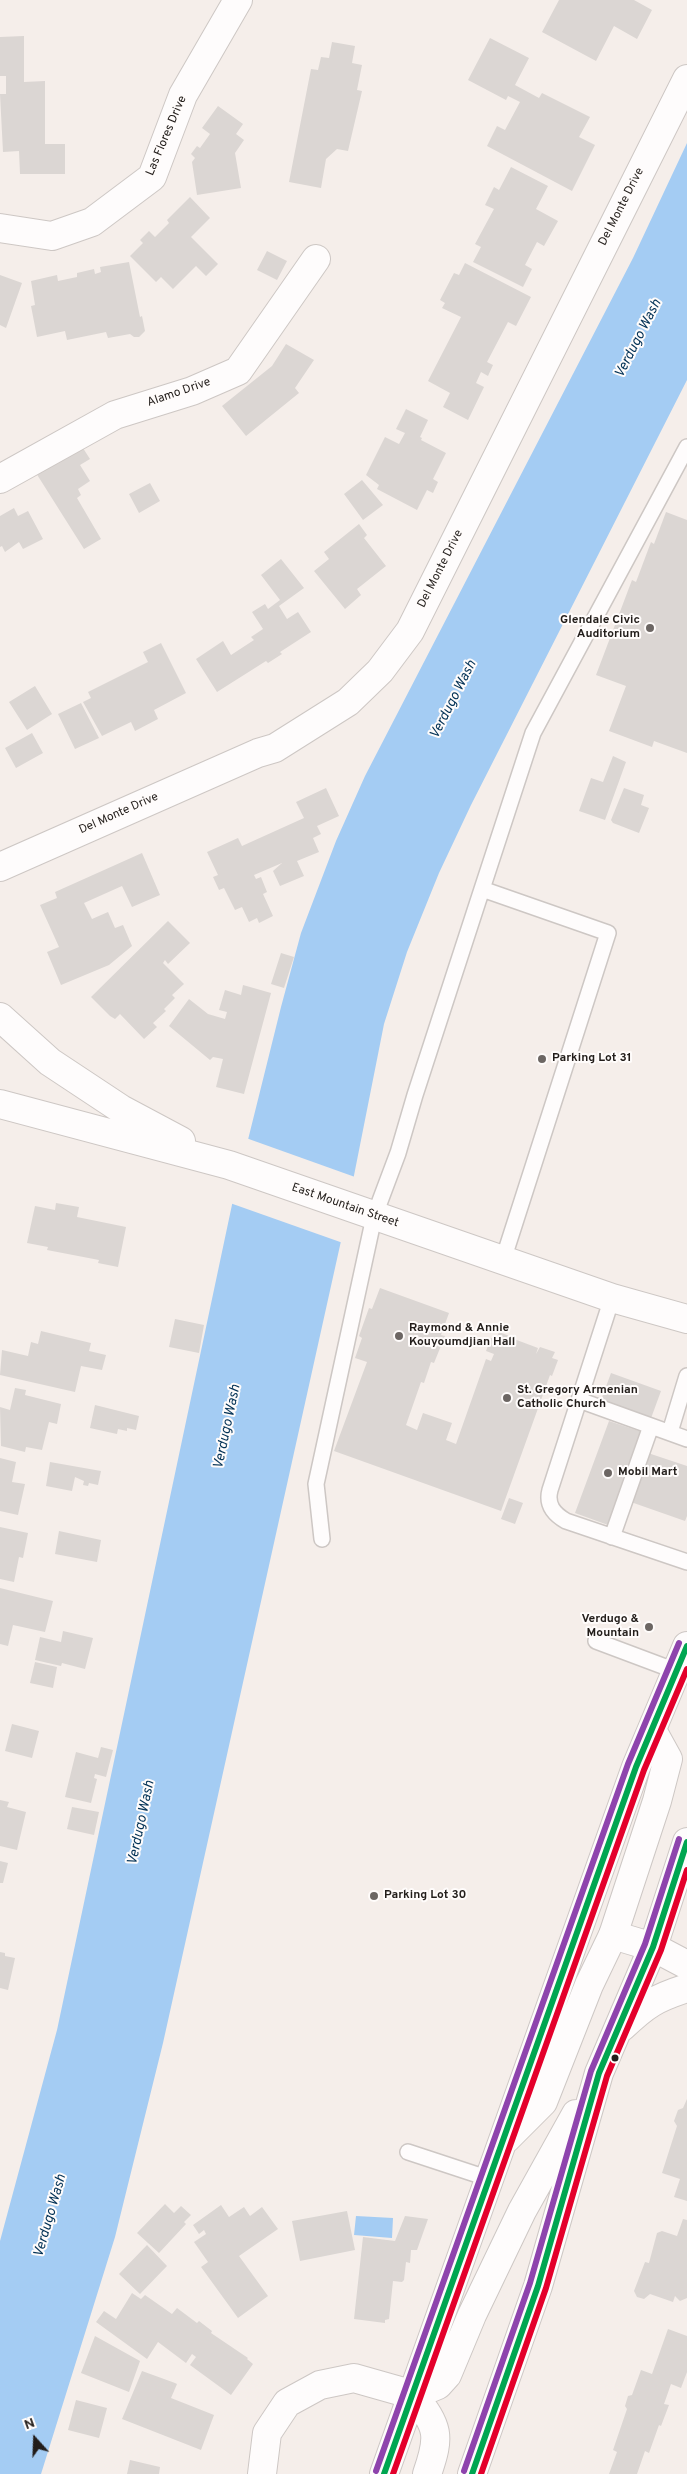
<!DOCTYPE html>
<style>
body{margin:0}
#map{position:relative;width:687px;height:2474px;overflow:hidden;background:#f5eeea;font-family:Overpass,sans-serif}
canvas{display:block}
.north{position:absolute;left:10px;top:2414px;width:50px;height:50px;-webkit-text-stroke:4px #fffcfb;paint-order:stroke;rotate:340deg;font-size:14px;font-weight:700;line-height:20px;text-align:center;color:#221d1a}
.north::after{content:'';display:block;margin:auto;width:18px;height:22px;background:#221d1a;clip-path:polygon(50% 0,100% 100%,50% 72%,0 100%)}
</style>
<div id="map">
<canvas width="687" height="2474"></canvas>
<div class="north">N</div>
</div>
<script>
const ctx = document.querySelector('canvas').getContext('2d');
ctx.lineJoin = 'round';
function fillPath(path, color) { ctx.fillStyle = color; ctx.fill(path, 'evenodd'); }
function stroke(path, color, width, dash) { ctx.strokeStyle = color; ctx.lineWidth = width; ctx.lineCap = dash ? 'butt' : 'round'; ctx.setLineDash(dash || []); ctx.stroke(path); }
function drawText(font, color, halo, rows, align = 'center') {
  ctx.font = font + ' Overpass,sans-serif'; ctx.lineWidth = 4; ctx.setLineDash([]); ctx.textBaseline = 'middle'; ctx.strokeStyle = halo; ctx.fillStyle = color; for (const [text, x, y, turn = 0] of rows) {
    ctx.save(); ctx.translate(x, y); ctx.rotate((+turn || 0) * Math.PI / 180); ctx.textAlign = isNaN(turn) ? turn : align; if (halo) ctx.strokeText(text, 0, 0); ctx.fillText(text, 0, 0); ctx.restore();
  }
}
const water = new Path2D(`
 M 687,143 L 687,380 L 471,805 L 439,873 L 407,952 L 384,1024 L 341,1241 L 163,2043 L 115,2237 L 41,2474 L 0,2474 L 0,2241 L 57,2030 L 233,1200 L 281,1007 L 301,933 L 336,841 L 365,776 L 633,258 Z
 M 356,2216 L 393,2218 L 392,2238 L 354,2235 Z`);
const pier = new Path2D(`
 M 246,1138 L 355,1177 L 343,1243 L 230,1203 Z`);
const building = new Path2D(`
 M 559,0 L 634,0 L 652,10 L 637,39 L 614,26 L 596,61 L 542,32 Z
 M 24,36 L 24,82 L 45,81 L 45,144 L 65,144 L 65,174 L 20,174 L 19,151 L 3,152 L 0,94 L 6,94 L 6,76 L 0,76 L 0,37 Z
 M 490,38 L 529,58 L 515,85 L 539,98 L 542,93 L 590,117 L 579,137 L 595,145 L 572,191 L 487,146 L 497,126 L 505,130 L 520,102 L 508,96 L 506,100 L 468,80 Z
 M 332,42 L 355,46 L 352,63 L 362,65 L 357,90 L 362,91 L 348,151 L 337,149 L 326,159 L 321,188 L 289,182 L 311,69 L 318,70 L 321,57 L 329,58 Z
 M 218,106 L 243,124 L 236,134 L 244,140 L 235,153 L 241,188 L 197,195 L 192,162 L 195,158 L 191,154 L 197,146 L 200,148 L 210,134 L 202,128 Z
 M 511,167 L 548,186 L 536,209 L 558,221 L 544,246 L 537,242 L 525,265 L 532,269 L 523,287 L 473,262 L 481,247 L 475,244 L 494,209 L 485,205 L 494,187 L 499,190 Z
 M 190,197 L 210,218 L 191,237 L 218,264 L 206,276 L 196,266 L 173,289 L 161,277 L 156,282 L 130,256 L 143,243 L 140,240 L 149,231 L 155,237 L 169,223 L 167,220 Z
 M 267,251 L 287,261 L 277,280 L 257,270 Z
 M 129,262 L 140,317 L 142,316 L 145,331 L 139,337 L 134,337 L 130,334 L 108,338 L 106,332 L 67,340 L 65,331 L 37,337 L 31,306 L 35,305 L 31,281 L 57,275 L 58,281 L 77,277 L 77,273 L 94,269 L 95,274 L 101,272 L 100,267 Z
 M 465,263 L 531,297 L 516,326 L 508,322 L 487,362 L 493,365 L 488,376 L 481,372 L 476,383 L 484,387 L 468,420 L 443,407 L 450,393 L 428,381 L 461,317 L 442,308 L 445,303 L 440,300 L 454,273 L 459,275 Z
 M 0,275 L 22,283 L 6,328 L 0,325 Z
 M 286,344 L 314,360 L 295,388 L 299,393 L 246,436 L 222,406 L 272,366 Z
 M 406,409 L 428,420 L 420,437 L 422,438 L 421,440 L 446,453 L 433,479 L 438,482 L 433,493 L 427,490 L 417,510 L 377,489 L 379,485 L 366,475 L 385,437 L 399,444 L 405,433 L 396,429 Z
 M 81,445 L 90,459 L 80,465 L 90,481 L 78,489 L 81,495 L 77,498 L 101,539 L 84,549 L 36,473 Z
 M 362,480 L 383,505 L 363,520 L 344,494 Z
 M 150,483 L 160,501 L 139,513 L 129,494 Z
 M 14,508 L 18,516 L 28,511 L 43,539 L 23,549 L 19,542 L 5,552 L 2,546 L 0,547 L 0,516 Z
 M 666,512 L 687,520 L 687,753 L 654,741 L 652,747 L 609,731 L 626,686 L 596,675 L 632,580 L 636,582 L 651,542 L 654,544 Z
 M 359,524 L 367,535 L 364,538 L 386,566 L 357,589 L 361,595 L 345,609 L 314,571 L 329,559 L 324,552 Z
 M 281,559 L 304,588 L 279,606 L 287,619 L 298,612 L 311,632 L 280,652 L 282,654 L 268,663 L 266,661 L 217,692 L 196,659 L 223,641 L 231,655 L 254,640 L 251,637 L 263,629 L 252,612 L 265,604 L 268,609 L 280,600 L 261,575 Z
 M 161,643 L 186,693 L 154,710 L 158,719 L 135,731 L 131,722 L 102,736 L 83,702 L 91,698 L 88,692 L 148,662 L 143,652 Z
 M 35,686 L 52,714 L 27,730 L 9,702 Z
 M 81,703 L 99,738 L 75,749 L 58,714 Z
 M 32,733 L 43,753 L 16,768 L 5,748 Z
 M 613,756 L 626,762 L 605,820 L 579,811 L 591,778 L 603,782 Z
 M 326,788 L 339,816 L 317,826 L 321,834 L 313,838 L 319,852 L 297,861 L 304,876 L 280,886 L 273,871 L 282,863 L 254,875 L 256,879 L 261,877 L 267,892 L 263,894 L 273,916 L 259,923 L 257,918 L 249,922 L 242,907 L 235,910 L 224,888 L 219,890 L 213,877 L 218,875 L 207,852 L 238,838 L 242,846 L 304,818 L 296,802 Z
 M 624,788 L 644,795 L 641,805 L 649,808 L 639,833 L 613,823 L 611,820 Z
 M 142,853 L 160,895 L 132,907 L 122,886 L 84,903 L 92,919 L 108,912 L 115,928 L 123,925 L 132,946 L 109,965 L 61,985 L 47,952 L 59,947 L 40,905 L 57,898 L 55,892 Z
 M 168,921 L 190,943 L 168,964 L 165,960 L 163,963 L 184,984 L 172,995 L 175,998 L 164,1009 L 166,1011 L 153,1023 L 157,1027 L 144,1039 L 120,1014 L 115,1019 L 110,1016 L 91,997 Z
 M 281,953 L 294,957 L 284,988 L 271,984 Z
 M 243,985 L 271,993 L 244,1094 L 216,1087 L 223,1059 L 213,1057 L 210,1060 L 169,1026 L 189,999 L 208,1014 L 225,1019 L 227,1012 L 219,1010 L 225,990 L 241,995 Z
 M 56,1203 L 79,1207 L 77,1217 L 126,1227 L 118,1267 L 98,1263 L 99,1260 L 47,1250 L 48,1247 L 27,1243 L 35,1206 L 55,1210 Z
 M 380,1288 L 449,1313 L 441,1335 L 445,1336 L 434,1363 L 431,1362 L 424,1383 L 421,1382 L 406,1425 L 417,1430 L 423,1413 L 452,1423 L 446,1440 L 456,1444 L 486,1359 L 491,1361 L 494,1354 L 486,1351 L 491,1338 L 496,1339 L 499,1332 L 512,1337 L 511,1343 L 514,1339 L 538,1348 L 536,1354 L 540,1347 L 555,1352 L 552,1358 L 558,1360 L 552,1376 L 550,1375 L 501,1511 L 334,1451 L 367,1362 L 355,1358 L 362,1338 L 359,1336 L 369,1308 L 372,1309 Z
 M 175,1319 L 204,1325 L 199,1353 L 169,1347 Z
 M 41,1331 L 91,1343 L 89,1351 L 106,1355 L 102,1370 L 81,1366 L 75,1392 L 0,1375 L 2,1350 L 28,1356 L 31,1342 L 38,1344 Z
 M 611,1373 L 661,1391 L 650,1421 L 600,1403 Z
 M 15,1388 L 26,1390 L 25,1395 L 61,1404 L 57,1424 L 49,1422 L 42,1450 L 26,1447 L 25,1452 L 1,1446 L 0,1407 L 10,1410 Z
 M 95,1405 L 139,1416 L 136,1430 L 127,1428 L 127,1431 L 118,1429 L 117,1434 L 90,1428 Z
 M 609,1421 L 642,1432 L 608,1525 L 575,1513 Z
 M 645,1452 L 687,1466 L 687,1516 L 685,1521 L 628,1501 Z
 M 0,1458 L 16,1462 L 12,1482 L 25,1484 L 18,1515 L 0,1511 Z
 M 50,1462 L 101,1471 L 98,1485 L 89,1483 L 88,1486 L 83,1485 L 84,1481 L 75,1477 L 72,1491 L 46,1486 Z
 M 509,1498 L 523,1503 L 515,1524 L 501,1519 Z
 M 0,1527 L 28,1533 L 23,1558 L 19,1557 L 14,1582 L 0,1579 Z
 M 59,1531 L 101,1540 L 97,1562 L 55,1554 Z
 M 0,1588 L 53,1601 L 45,1632 L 13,1625 L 8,1646 L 0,1644 Z
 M 63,1631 L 93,1638 L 85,1669 L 62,1663 L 61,1666 L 35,1660 L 40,1637 L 61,1642 Z
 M 35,1662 L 57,1667 L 53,1688 L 30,1683 Z
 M 12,1724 L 39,1731 L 32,1758 L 5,1751 Z
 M 101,1747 L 113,1750 L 106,1777 L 95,1774 L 94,1778 L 97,1779 L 91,1803 L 65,1797 L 76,1752 L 98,1758 Z
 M 0,1800 L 9,1802 L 7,1807 L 26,1812 L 17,1850 L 0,1846 Z
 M 72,1807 L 99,1812 L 94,1835 L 67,1829 Z
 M 0,1861 L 8,1863 L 3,1883 L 0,1883 Z
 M 0,1952 L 5,1953 L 5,1956 L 15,1958 L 8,1990 L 0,1988 Z
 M 687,2099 L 687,2201 L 674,2197 L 680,2179 L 662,2173 L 677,2126 L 674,2121 L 678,2110 L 683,2108 Z
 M 165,2204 L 174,2213 L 181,2206 L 191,2215 L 184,2222 L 186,2224 L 159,2253 L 137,2233 Z
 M 221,2205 L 229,2217 L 244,2207 L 250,2216 L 262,2207 L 278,2229 L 239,2256 L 268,2296 L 238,2318 L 201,2267 L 208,2262 L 194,2242 L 206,2234 L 204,2230 L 199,2234 L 193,2225 Z
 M 347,2211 L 355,2250 L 300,2261 L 292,2221 Z
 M 405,2216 L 428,2219 L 417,2250 L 411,2250 L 410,2263 L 406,2262 L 404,2280 L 402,2282 L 393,2281 L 389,2319 L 385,2320 L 385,2323 L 354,2319 L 363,2237 L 395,2241 Z
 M 683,2219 L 687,2220 L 687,2298 L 680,2301 L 675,2296 L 673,2302 L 650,2294 L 644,2299 L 637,2297 L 634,2291 L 645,2262 L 649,2263 L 657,2233 L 662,2231 L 677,2236 Z
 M 147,2245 L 167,2266 L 140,2294 L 119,2274 Z
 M 132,2293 L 141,2299 L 145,2295 L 172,2314 L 177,2308 L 197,2323 L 199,2321 L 212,2331 L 211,2333 L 248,2358 L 247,2359 L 253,2364 L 231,2395 L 190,2365 L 196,2357 L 192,2354 L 186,2363 L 158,2342 L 147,2359 L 96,2322 L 104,2311 L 116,2319 Z
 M 668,2329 L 687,2336 L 687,2372 L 681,2388 L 671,2384 L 664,2404 L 669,2405 L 661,2426 L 659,2425 L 649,2453 L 645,2451 L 637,2474 L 609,2474 L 617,2452 L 613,2450 L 627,2409 L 625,2406 L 628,2396 L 632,2395 L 641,2370 L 652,2374 Z
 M 95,2336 L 140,2361 L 129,2392 L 81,2373 Z
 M 142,2371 L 175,2383 L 177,2384 L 171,2398 L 214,2415 L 201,2450 L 122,2419 Z
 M 76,2400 L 107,2408 L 99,2438 L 68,2430 Z
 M 130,2460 L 160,2467 L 159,2474 L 127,2474 Z`);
const service = new Path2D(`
 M 482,889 L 533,733 L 687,447
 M 612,1298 L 550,1490 C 546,1505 554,1514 566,1521 L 687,1562
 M 579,1400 L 651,1426
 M 670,1432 L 687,1376
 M 612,1537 L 651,1426 L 687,1439
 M 322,1539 L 316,1484 L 374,1217 L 398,1153 L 415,1095 L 482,889 L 608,933 L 503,1260
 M 596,1641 L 676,1671
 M 408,2152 L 490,2179`);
const minor = new Path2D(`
 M 0,228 L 52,236 L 92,222 L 152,177 L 183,95 L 238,0
 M 0,479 L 115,415 L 192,391 L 238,371 L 316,259
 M 0,867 L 258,753 L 275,748 L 348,702 L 380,671 L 410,631 L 687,79
 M 613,1935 L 653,1947 L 687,1965
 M 262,2474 L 267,2433 L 287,2403 L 320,2385 L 354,2378 L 414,2395`);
const tertiary = new Path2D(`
 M 0,1017 L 50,1062 L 121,1109 L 181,1141
 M 0,1104 L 229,1165 L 612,1298 L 687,1319`);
const secondary = new Path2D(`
 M 622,2027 C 646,2004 656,1998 687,1988
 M 506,2139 L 543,2102 L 589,1985 L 613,1935 L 657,1801 L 668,1759 L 652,1730
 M 414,2395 L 438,2385 L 447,2375 L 472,2315 L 522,2211 L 576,2114
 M 414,2395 C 438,2428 441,2434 427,2474
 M 384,2474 L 636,1767 L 687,1646
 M 472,2474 L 538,2286 L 599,2073 L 653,1947 L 687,1842`);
const bus1 = new Path2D(`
 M 384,2474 L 636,1767 L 687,1646
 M 472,2474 L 538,2286 L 599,2073 L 653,1947 L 687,1842`);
const bus2 = new Path2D(`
 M 393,2474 L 644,1770 L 687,1669
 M 481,2474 L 546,2288 L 607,2076 L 661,1950 L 687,1870`);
const bus3 = new Path2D(`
 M 376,2471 L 628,1764 L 679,1643
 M 464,2471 L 530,2283 L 591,2071 L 645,1944 L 679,1839`);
const markers = [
 [650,628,5,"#6c6663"],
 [542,1059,5,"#6c6663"],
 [399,1336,5,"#6c6663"],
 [507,1398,5,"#6c6663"],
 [608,1473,5,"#6c6663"],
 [649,1627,5,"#6c6663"],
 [374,1896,5,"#6c6663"],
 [615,2058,4.5,"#221d1a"]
];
const streetNames = [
 ["Las Flores Drive",167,136,-67],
 ["Del Monte Drive",622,207,-63],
 ["Alamo Drive",179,393,-19],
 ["Del Monte Drive",441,569,-63],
 ["Del Monte Drive",119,814,-24],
 ["East Mountain Street",345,1206,19]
];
const poiNames = [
 ["Glendale Civic",640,621,"right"],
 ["Auditorium",640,635,"right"],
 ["Parking Lot 31",552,1059],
 ["Raymond & Annie",409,1329],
 ["Kouyoumdjian Hall",409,1343],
 ["St. Gregory Armenian",517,1391],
 ["Catholic Church",517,1405],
 ["Mobil Mart",618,1473],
 ["Verdugo &",639,1620,"right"],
 ["Mountain",639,1634,"right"],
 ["Parking Lot 30",384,1896]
];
const waterNames = [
 ["Verdugo Wash",639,339,-63],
 ["Verdugo Wash",454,700,-63],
 ["Verdugo Wash",228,1427,-78],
 ["Verdugo Wash",142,1823,-78],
 ["Verdugo Wash",51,2216,-74]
];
fillPath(water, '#a4ccf3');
fillPath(pier, '#f5eeea');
fillPath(building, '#dbd6d3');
stroke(service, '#cdc7c4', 18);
stroke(minor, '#cdc7c4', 30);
stroke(tertiary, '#cdc7c4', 30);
stroke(secondary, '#cdc7c4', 30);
stroke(service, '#fefcfc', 15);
stroke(minor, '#fefcfc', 28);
stroke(tertiary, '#fefcfc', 28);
stroke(secondary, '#fefcfc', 28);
stroke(bus1, '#00a651', 6);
stroke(bus2, '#e4002b', 6);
stroke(bus3, '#8e44ad', 6);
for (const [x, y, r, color] of markers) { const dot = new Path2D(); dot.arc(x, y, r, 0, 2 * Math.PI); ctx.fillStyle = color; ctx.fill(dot); stroke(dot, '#fffcfb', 2); }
drawText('12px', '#221d1a', '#fffcfb', streetNames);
drawText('bold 12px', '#221d1a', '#fffcfb', poiNames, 'left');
drawText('italic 14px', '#033256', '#fffcfb', waterNames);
</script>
